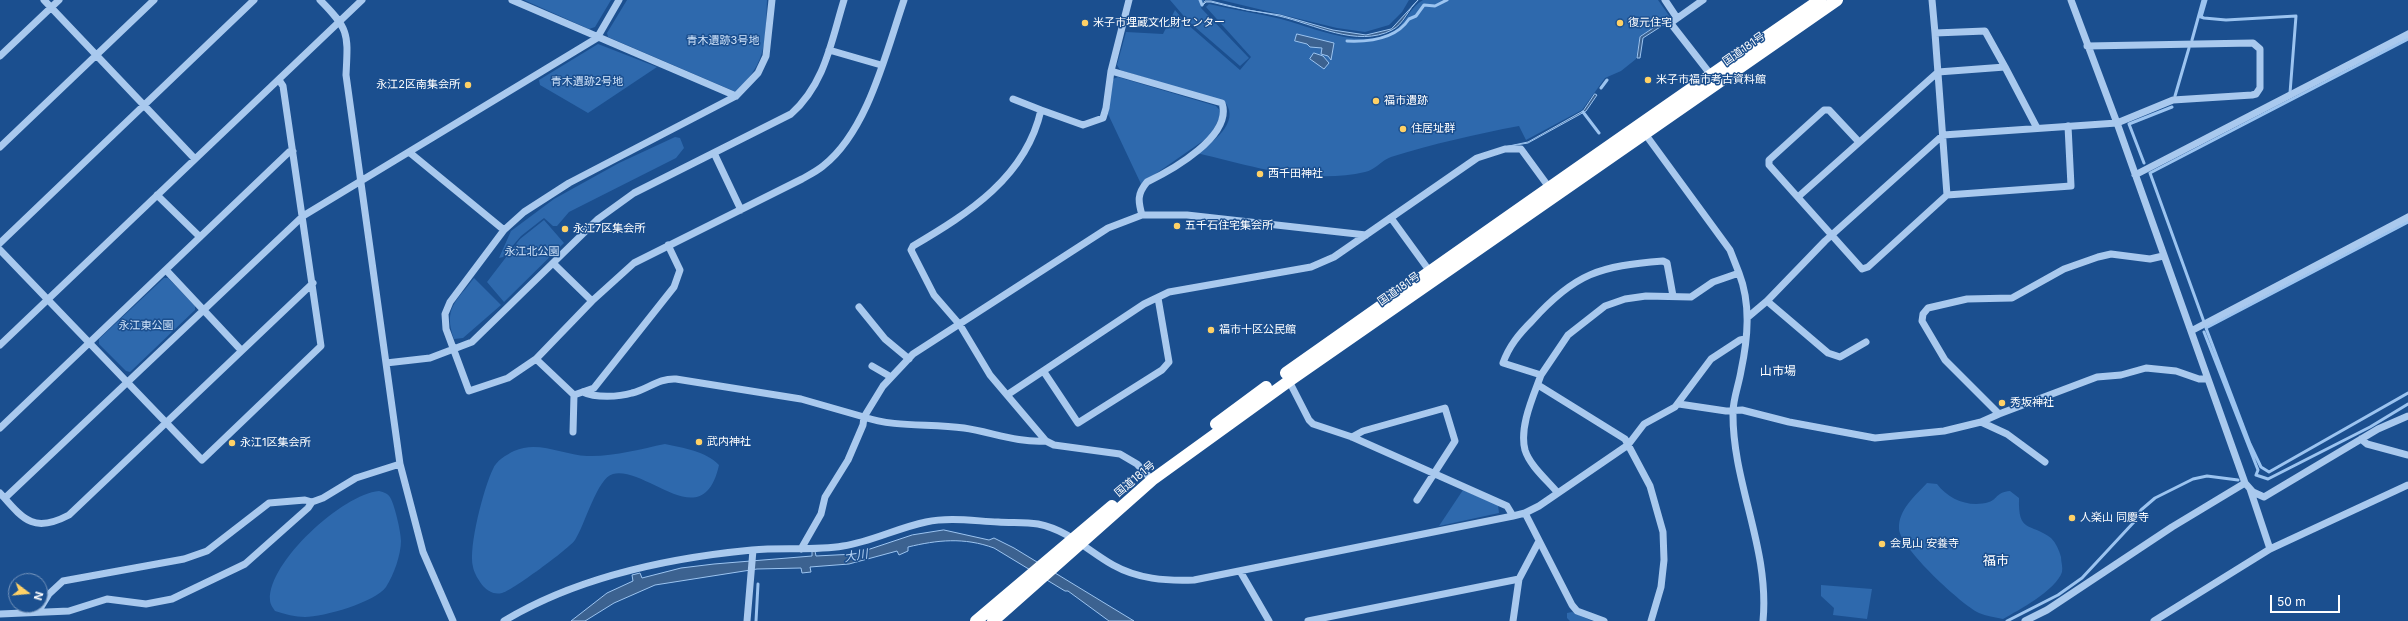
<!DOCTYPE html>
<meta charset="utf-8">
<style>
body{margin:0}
#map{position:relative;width:2408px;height:621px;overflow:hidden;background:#1b4f8f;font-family:Inter,sans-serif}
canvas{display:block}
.north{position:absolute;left:8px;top:573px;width:40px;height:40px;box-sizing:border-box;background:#1b4f8f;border:1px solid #7695bc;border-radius:50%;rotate:106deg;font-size:11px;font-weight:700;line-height:16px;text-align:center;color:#fff}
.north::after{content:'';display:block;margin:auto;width:14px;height:18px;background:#ffd166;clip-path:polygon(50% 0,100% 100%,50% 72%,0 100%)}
.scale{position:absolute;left:2270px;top:595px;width:70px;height:18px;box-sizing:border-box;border:2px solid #fff;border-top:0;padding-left:5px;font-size:12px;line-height:14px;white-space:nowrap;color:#fff;-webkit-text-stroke:3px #1b4f8f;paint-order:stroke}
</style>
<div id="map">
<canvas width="2408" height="621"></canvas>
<div class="north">N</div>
<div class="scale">50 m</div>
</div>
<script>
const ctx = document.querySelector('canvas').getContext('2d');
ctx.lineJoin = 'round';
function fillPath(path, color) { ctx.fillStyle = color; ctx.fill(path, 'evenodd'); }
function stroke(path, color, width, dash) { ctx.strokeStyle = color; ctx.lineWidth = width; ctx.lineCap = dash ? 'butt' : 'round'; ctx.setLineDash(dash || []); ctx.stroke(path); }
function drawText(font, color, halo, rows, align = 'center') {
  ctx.font = font + ' Inter,"Noto Sans JP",sans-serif'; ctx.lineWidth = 3; ctx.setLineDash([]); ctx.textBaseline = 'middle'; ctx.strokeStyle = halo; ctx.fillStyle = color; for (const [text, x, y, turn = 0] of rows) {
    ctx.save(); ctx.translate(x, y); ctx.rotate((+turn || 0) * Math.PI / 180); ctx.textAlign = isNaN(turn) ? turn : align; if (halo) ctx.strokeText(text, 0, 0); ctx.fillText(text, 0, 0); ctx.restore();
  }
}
const green = new Path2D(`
 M 524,0 L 611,0 L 595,27 L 589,29 Z
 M 627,0 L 767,0 C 765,41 768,61 736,92 L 608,37 L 607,33 Z
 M 1170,0 L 1204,0 L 1201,8 L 1249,58 L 1240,66 L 1188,21 Z
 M 1221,0 L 1409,0 L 1402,12 L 1389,25 L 1365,32 L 1337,28 Z
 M 1423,0 L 1658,0 L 1670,17 L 1640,36 L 1636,59 L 1621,71 L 1605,78 L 1582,110 L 1526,140 L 1519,126 C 1476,134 1433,144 1391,157 C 1382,160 1375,170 1365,172 C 1311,185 1250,166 1197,153 C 1211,143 1241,123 1225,102 L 1120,70 L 1117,65 L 1126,32 L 1163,34 L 1175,10 L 1187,24 L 1240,70 L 1251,57 L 1206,7 L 1209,4 C 1233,10 1257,13 1281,19 C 1312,27 1363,51 1394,31 C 1406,23 1410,7 1423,0 Z
 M 598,44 L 657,67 L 588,113 L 540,85 L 539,80 Z
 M 1118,77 L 1216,106 L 1222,113 L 1210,136 L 1141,184 L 1108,114 L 1113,79 Z
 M 675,137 L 680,138 L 684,148 L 676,158 L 569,212 L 557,226 L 553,226 L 544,218 L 521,236 L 503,257 L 499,258 L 511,231 L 554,199 L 619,163 Z
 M 544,220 L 564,243 L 504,302 L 487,282 L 520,239 Z
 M 164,278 L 168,278 L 195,306 L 195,310 L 130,372 L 126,371 L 99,344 L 99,339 Z
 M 474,278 L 501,305 L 463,338 L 454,339 C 443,308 456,302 474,278 Z
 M 665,444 C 683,448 706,451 719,465 C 703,537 647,466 613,474 C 597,478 585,525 575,540 C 570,548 510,592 502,593 C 494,595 488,591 483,586 C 479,581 474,573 473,567 C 468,547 484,487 493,469 C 496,461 506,455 514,451 C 538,440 563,455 587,456 C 613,457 640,449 665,444 Z
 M 1927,483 L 1937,484 C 1949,500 1970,508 1989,502 C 1998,499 1996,492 2010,491 L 2019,498 C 2018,534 2030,522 2051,538 C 2056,543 2059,550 2061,557 C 2061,562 2063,567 2062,572 C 2056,590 2019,610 2003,619 C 1995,617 1986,616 1979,613 C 1962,605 1900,548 1899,529 C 1898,510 1915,496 1927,483 Z
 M 1463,490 L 1498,505 L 1499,513 L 1439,526 Z
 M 379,491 C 384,492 389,494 391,499 C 395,507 401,532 401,541 C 401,554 394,575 386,587 C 376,602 323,617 305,617 C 295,617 285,614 275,611 C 273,608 270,604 270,600 C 268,562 343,494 379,491 Z
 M 1821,585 L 1872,589 L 1867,619 L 1833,615 L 1834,608 L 1821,596 Z
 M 1572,612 L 1592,621 L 1570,621 L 1567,618 L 1567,613 Z`);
const water = new Path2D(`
 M 1418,0 C 1408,9 1404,24 1392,30 C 1357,48 1314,24 1279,16 C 1257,11 1233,8 1211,2 L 1206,2 L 1202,6 L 1205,1 L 1211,1 L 1247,10 L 1280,15 L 1333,30 L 1366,35 L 1391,29 Z
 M 1669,18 L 1671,20 L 1643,38 L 1640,58 L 1637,58 L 1640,37 Z
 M 1297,34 L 1334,43 L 1331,60 L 1328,56 L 1321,54 L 1322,48 L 1310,47 L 1307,44 L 1295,41 Z
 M 1314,53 L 1323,56 L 1329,63 L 1324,69 L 1310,59 Z
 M 1595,94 L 1597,95 L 1586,111 L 1528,143 L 1504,147 L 1528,142 L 1583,111 Z
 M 944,530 L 989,540 L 994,538 L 1014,548 L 1134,621 L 1109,621 L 1068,591 L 1065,591 L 994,548 C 964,537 937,540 908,547 L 908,551 L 899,555 L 897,551 L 849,564 L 810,567 L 811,572 L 802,573 L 801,568 L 757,569 L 655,585 L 614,603 L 585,621 L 571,621 L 607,593 L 633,581 L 632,575 L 640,573 L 642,578 L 681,568 L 714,564 L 812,556 L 812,551 L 815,551 L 816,556 L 855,554 L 912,535 Z`);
const stream = new Path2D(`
 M 1200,0 L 1202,5
 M 2206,0 L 2201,17 L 2204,18 L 2226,20 L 2296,16 L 2290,93
 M 2192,40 L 2203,0
 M 1347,41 C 1370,42 1396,39 1409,19 L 1416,16 L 1424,5 L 1435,6 L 1447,0
 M 1601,88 L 1607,80
 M 2175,96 L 2189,48
 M 1583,112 L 1599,133
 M 2144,163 L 2129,124 L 2172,107
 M 2408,222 L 2206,328 L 2250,444 L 2261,467 L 2269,472 L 2408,393
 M 2204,322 L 2150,173 L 2408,39
 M 2204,332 L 2258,470 L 2256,475 L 2268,479 L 2370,427 L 2408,404
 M 756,621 L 758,584
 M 2007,621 L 2058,595 L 2082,578 L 2134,522 L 2141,510 L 2155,498 L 2193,479 L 2207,476 L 2238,480`);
const minor = new Path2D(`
 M 44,0 L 195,159
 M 320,0 C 350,30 348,34 346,75 L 400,464 L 423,552 L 453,621
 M 512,0 L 736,96
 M 772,0 L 766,56 L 758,73 L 736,96 L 569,183 L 524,212 L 504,230 L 450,302 L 445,314 L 446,329 L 469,391 L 508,378 L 536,359 L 592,301 L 634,263 L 802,179 C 809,175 817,171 823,166 C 868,131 886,52 904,0
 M 1129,0 L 1111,71 L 1222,103 C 1233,136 1172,170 1147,182 C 1137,194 1138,201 1142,215
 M 1665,0 L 1677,18
 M 1703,0 L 1672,22 L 1672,25 L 1711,75
 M 1932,0 L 1935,33 L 1985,31 L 2005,67
 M 1935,33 L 1947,195 L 2071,186 L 2068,126
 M 829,50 L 881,65
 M 0,56 L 59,0
 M 1111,71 L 1106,108 L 1103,118 L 1083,125 L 1041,110 C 1026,177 969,213 913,246 L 911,250 L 934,295 L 960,325 L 990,375 L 1046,441 L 1054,445 L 1120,454 L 1137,464 L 1152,480
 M 1013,99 L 1041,110
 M 1643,131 L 1730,250 L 1739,273
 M 1859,142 L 1829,110 L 1824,110 L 1769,160 L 1769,165 L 1862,269 L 1868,267 L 1947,195
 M 0,147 L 154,0
 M 409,152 L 504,230
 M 714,153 L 741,210
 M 2135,175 L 2408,34
 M 157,195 L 200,237
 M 1798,197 L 1938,72 L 2005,67 L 2037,128
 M 1391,218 L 1431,273
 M 0,243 L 254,0
 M 0,250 L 202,460 L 321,346 L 283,86 L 279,80
 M 2163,256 L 2150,259 L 2111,254 L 2098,257 L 2064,269 L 2012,298 L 1967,299 L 1928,308 L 1923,314 L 1922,321 L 1945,360 L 1999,414 L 2097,377 L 2121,375 L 2146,368 L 2176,371 L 2199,379 L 2208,379
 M 554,264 L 592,301
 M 166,270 L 241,350
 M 1767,301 L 1825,241 L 1943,135 L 2117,123 L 2173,100 L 2252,95 L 2256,94 L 2260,88 L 2260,49 L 2253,43 L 2087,46
 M 859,307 L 885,339 L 909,359
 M 1748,317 L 1767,301 L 1828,353 L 1840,357 L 1866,342
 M 2191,331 L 2408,217
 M 0,345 L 362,0
 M 536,359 L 574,395 L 594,388 L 674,287 L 680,270 L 668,245
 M 386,363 L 430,358 L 472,342 L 598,219 L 634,193 L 791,114 C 825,84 831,42 844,0
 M 872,366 L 891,377
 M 1044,372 L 1078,423 L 1162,370 L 1169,362 L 1158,298
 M 1541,375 L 1568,335 L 1605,306 L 1625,299 L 1646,296 L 1691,297 L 1713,282 L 1739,273 C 1751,304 1748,338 1741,371 C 1739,384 1733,399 1733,412 C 1732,483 1770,548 1763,621
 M 1289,381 L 1309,420 L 1313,424 L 1352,437 L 1507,506 L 1513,516
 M 1538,385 L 1625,439 L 1650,486 L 1663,532 L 1664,560 L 1661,587 L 1651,621
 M 583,392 C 595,398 619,397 632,393 C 648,389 659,378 676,379 L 801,399 L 864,417 L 863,425 L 848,460 L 825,497 L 821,514 L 801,549
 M 1007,395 L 1144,304 L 1169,292 L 1311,267 L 1334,257 L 1477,158 L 1505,149 L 1521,149 L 1551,190
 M 1679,404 L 1726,411 L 1742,410 L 1789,422 L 1875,438 L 1944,431 L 1981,422
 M 1999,414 L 1981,422 L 2007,434 L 2045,462
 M 0,428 L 289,152 L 293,151
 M 573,432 L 574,395
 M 1352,437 L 1363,431 L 1445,408 L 1455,441 L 1417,500
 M 2361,439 L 2367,444 L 2408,455
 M 1046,441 C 1018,443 991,432 964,428 C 931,423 896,428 864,417 L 883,386 L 913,354 L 1108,228 L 1142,215 L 1187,215 L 1366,235
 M 2245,483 L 2253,492 L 2264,497 L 2378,429 L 2408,416
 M 2250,489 L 2270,549
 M 1557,492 C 1547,480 1530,466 1525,450 C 1519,427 1533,397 1541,375 L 1503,363 C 1509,346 1519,334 1532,321 C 1575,273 1600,266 1663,261 L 1667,263 L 1673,296
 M 0,493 C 23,519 33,534 69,515 L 313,283
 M 5,498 L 303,216 L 597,38 L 619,0
 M 1525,513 L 1572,605 L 1577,611 L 1604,621
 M 1240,571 L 1269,621
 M 38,612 L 49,594 L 63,581 L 184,559 L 207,551 L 269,503 L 305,500 L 312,502 L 323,498 L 356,478 L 400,464
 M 0,614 L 69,611 L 107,599 L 146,604 L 172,599 L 245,564 L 308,508 L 312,502
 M 504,621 C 577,577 668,558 752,550 C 782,547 813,551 843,546 C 871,542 897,528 926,522 C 949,517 974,521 998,522 C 1011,523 1025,522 1038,524 C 1068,530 1087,550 1113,565 C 1138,579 1165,581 1194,580 L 1513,516 L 1525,513 L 1539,506 L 1628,445 L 1644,424 L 1675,407 L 1711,359 L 1740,340 L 1745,339
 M 747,621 L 753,550
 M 1308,621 L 1519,579
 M 1513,621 L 1519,579 L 1538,543
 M 2025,621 L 2047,610 L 2172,527 L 2245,483 L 2117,123 L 2071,0
 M 2154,621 L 2270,549 L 2408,485`);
const highway = new Path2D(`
 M 1286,373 C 1463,248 1640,123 1820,0
 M 1216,424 L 1266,387
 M 976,621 L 1112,506
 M 993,621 L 1152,480 L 1289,381 L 1837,0`);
const markers = [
 [1085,23,4,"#ffd166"],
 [1620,23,4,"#ffd166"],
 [1648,80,4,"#ffd166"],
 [468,85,4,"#ffd166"],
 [1376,101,4,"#ffd166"],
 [1403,129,4,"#ffd166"],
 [1260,174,4,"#ffd166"],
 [1177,226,4,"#ffd166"],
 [565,229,4,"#ffd166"],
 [1211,330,4,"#ffd166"],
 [2002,403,4,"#ffd166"],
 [699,442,4,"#ffd166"],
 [232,443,4,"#ffd166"],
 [2072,518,4,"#ffd166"],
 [1882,544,4,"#ffd166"]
];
const poiNames = [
 ["米子市埋蔵文化財センター",1093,23],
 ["復元住宅",1628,23],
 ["米子市福市考古資料館",1656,80],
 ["永江2区南集会所",460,85,"right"],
 ["福市遺跡",1384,101],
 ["住居址群",1411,129],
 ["西千田神社",1268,174],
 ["五千石住宅集会所",1185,226],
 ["永江7区集会所",573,229],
 ["福市十区公民館",1219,330],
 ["秀坂神社",2010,403],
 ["武内神社",707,442],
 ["永江1区集会所",240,443],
 ["人楽山 同慶寺",2080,518],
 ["会見山 安養寺",1890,544]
];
const parkNames = [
 ["青木遺跡3号地",723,41],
 ["青木遺跡2号地",587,82],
 ["永江北公園",532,252],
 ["永江東公園",146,326]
];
const streetNames = [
 ["国道181号",1744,49,-35],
 ["国道181号",1399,289,-35],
 ["国道181号",1135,479,-40]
];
const neighbourhoodNames = [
 ["山市場",1778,371]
];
const waterNames = [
 ["大川",856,556,-9]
];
const quarterNames = [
 ["福市",1996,561]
];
fillPath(green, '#2e69ad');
fillPath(water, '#3c6290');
stroke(water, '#9cc4f0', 1);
stroke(stream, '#9cc4f0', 3);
stroke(minor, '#a9c9ee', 7);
stroke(highway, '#fff', 12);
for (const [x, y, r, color] of markers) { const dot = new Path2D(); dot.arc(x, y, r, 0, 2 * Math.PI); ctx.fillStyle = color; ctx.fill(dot); stroke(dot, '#1b4f8f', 1.5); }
drawText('11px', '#fff', '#1b4f8f', poiNames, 'left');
drawText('11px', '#cfe3fa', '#1b4f8f', parkNames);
drawText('11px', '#fff', '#1b4f8f', streetNames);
drawText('12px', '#fff', '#1b4f8f', neighbourhoodNames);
drawText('italic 12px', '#b5d3f5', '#1b4f8f', waterNames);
drawText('13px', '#fff', '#1b4f8f', quarterNames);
</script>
